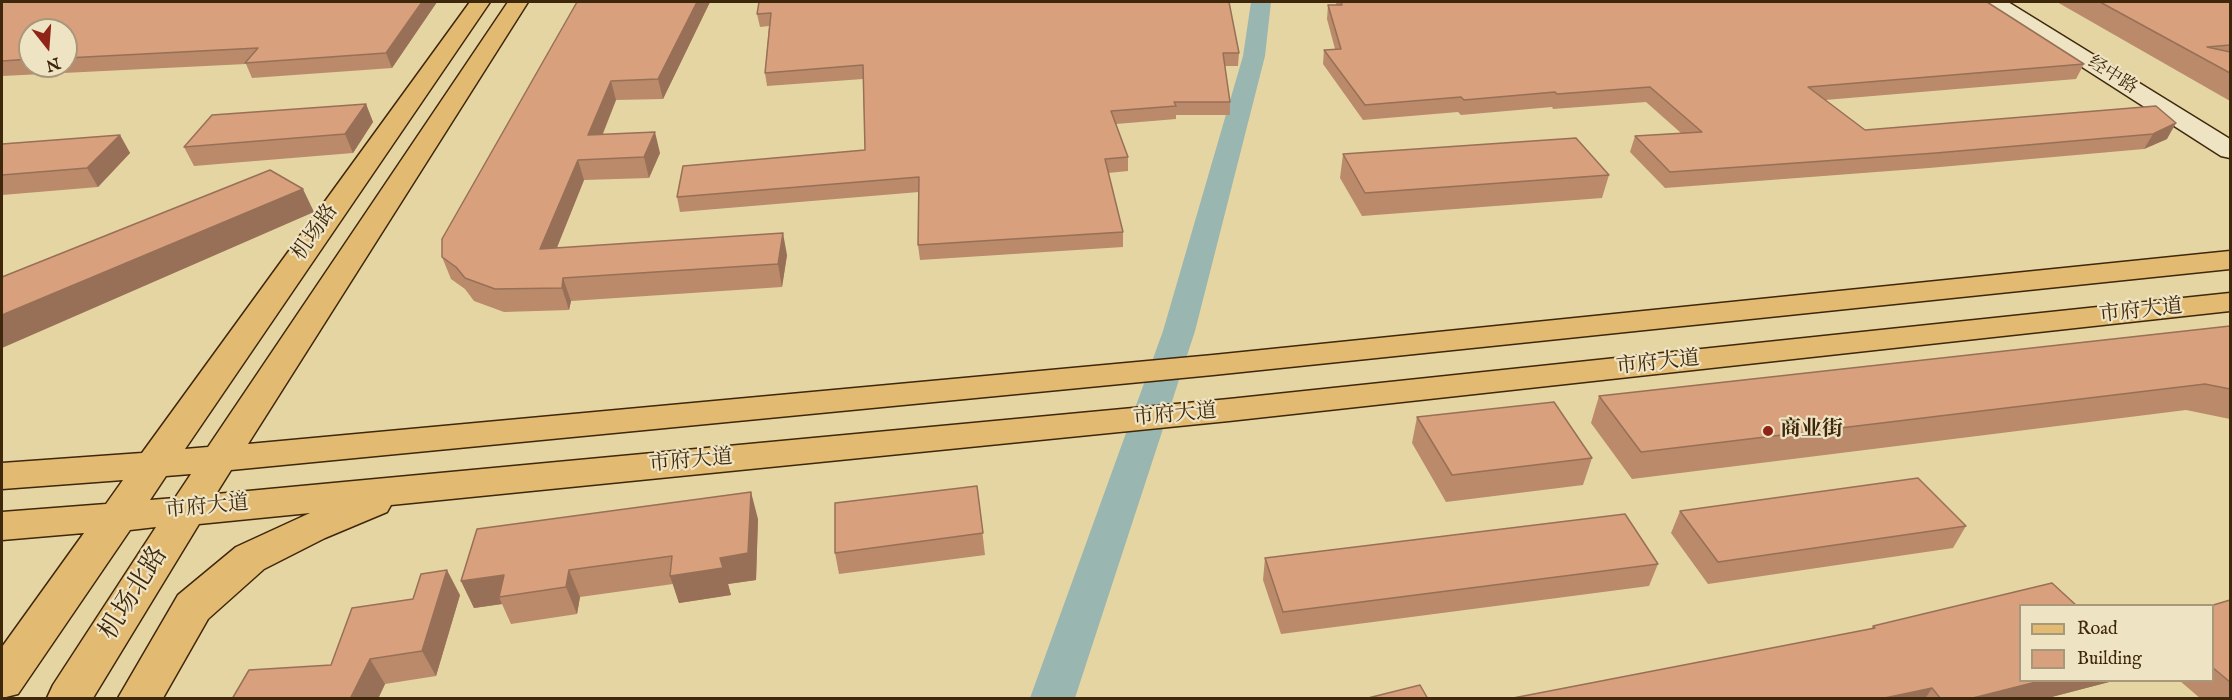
<!DOCTYPE html>
<meta charset="utf-8">
<style>
body{margin:0}
#map{position:relative;width:2232px;height:700px;overflow:hidden;background:#e5d5a3;font-family:"IM FELL English",serif}
canvas{display:block}
.frame{position:absolute;inset:0;border:3px solid #3f270b;pointer-events:none}
.legend{position:absolute;left:2019px;top:604px;width:195px;height:78px;box-sizing:border-box;background:#eee4c3;border:2px solid #a89879;margin:0;padding:8px 10px;list-style:none;font-size:18px;color:#3f270b}
.legend li{display:flex;align-items:center;gap:12px;height:30px}
.legend b{width:30px;border:2px solid #a89879}
.north{position:absolute;left:18px;top:18px;width:60px;height:60px;box-sizing:border-box;background:#eee4c3;border:2px solid #a89879;border-radius:50%;rotate:163deg;font-size:16px;font-weight:700;line-height:24px;text-align:center;color:#3f270b}
.north::after{content:'';display:block;margin:auto;width:21px;height:27px;background:#8f2418;clip-path:polygon(50% 0,100% 100%,50% 72%,0 100%)}
</style>
<div id="map">
<canvas width="2232" height="700"></canvas>
<div class="frame"></div>
<ul class="legend">
<li><b style="height:8px;background:#e2ba72"></b>Road</li>
<li><b style="height:16px;background:#d8a07c"></b>Building</li>
</ul>
<div class="north">N</div>
</div>
<script>
const ctx = document.querySelector('canvas').getContext('2d');
ctx.lineJoin = 'round';
function fillPath(path, color) { ctx.fillStyle = color; ctx.fill(path, 'evenodd'); }
function stroke(path, color, width, dash) { ctx.strokeStyle = color; ctx.lineWidth = width; ctx.lineCap = dash ? 'butt' : 'round'; ctx.setLineDash(dash || []); ctx.stroke(path); }
function drawText(font, color, halo, rows, align = 'center') {
  ctx.font = font + ' "IM FELL English","Noto Serif SC",serif'; ctx.lineWidth = 4.5; ctx.setLineDash([]); ctx.textBaseline = 'middle'; ctx.strokeStyle = halo; ctx.fillStyle = color; for (const [text, x, y, turn = 0] of rows) {
    ctx.save(); ctx.translate(x, y); ctx.rotate((+turn || 0) * Math.PI / 180); ctx.textAlign = isNaN(turn) ? turn : align; if (halo) ctx.strokeText(text, 0, 0); ctx.fillText(text, 0, 0); ctx.restore();
  }
}
const canal = new Path2D(`
 M 1251,2 L 1271,2 L 1265,56 L 1195,331 L 1075,698 L 1030,698 L 1163,331 L 1243,56 Z`);
const secondary = new Path2D(`
 M 1984,2 L 2008,2 L 2230,139 L 2230,158 L 2221,156 L 1987,6 Z`);
const primary = new Path2D(`
 M 470,2 L 490,2 L 185,449 L 208,447 L 508,2 L 528,2 L 248,444 L 1213,355 L 2230,251 L 2230,269 L 1213,375 L 231,470 L 216,494 L 1229,399 L 2230,293 L 2230,311 L 1229,421 L 391,505 L 387,512 L 325,538 L 264,569 L 208,619 L 163,698 L 118,698 L 178,595 L 236,547 L 310,513 L 199,524 L 93,698 L 47,698 L 53,685 L 156,527 L 130,530 L 18,694 L 2,698 L 2,647 L 84,533 L 2,540 L 2,512 L 106,504 L 123,480 L 2,489 L 2,463 L 142,453 ZM 191,474 L 175,498 L 150,500 L 166,476 Z`);
const wall = new Path2D(`
 M 2,2 L 437,2 L 392,68 L 252,78 L 246,64 L 2,76 ZM 30,30 L 66,30 L 66,66 L 30,66 Z
 M 577,2 L 710,2 L 663,99 L 616,100 L 603,134 L 660,153 L 649,178 L 584,180 L 557,247 L 787,255 L 782,287 L 571,301 L 569,310 L 504,312 L 474,301 L 465,289 L 451,279 L 442,257 Z
 M 759,2 L 1239,53 L 1238,66 L 1225,66 L 1230,102 L 1230,115 L 1176,115 L 1176,119 L 1116,124 L 1128,157 L 1128,171 L 1108,173 L 1123,232 L 1123,247 L 920,260 L 918,245 L 919,192 L 680,212 L 677,197 L 865,150 L 863,79 L 767,86 L 765,73 L 769,26 L 760,27 L 757,14 Z
 M 1335,2 L 1987,2 L 2084,64 L 2076,79 L 1825,100 L 1865,130 L 2156,106 L 2167,139 L 2144,149 L 1929,168 L 1665,188 L 1630,152 L 1635,136 L 1681,133 L 1646,102 L 1553,109 L 1552,107 L 1461,115 L 1458,112 L 1363,120 L 1323,64 L 1324,50 L 1335,49 L 1327,19 L 1328,5 L 1337,5 Z
 M 2057,2 L 2230,2 L 2230,101 Z
 M 366,104 L 373,122 L 353,153 L 194,166 L 184,147 Z
 M 120,135 L 130,153 L 98,187 L 2,195 L 2,144 Z
 M 1343,154 L 1609,175 L 1602,198 L 1362,216 L 1340,178 Z
 M 2230,326 L 2230,419 L 2186,410 L 1632,479 L 1591,423 L 1599,396 Z
 M 1417,417 L 1592,458 L 1583,485 L 1446,502 L 1412,443 Z
 M 977,486 L 985,555 L 839,574 L 835,553 Z
 M 1680,511 L 1966,526 L 1953,548 L 1708,584 L 1671,533 Z
 M 758,519 L 756,580 L 728,584 L 731,595 L 679,603 L 673,584 L 580,597 L 577,614 L 511,624 L 502,604 L 474,608 L 461,581 Z
 M 1265,558 L 1658,564 L 1649,586 L 1281,634 L 1263,580 Z
 M 460,595 L 436,676 L 385,684 L 378,699 L 232,699 L 331,665 Z
 M 2230,600 L 2230,699 L 2201,699 L 2180,681 L 2212,681 L 2212,606 Z
 M 1873,626 L 2020,681 L 2113,681 L 2044,699 L 1508,699 L 1871,629 Z`);
const shadedWall = new Path2D(`
 M 422,2 L 437,2 L 392,68 L 386,53 Z
 M 697,2 L 710,2 L 663,99 L 658,79 Z
 M 611,81 L 616,100 L 594,155 L 588,135 Z
 M 366,104 L 373,122 L 353,153 L 345,134 Z
 M 2176,123 L 2167,139 L 2144,149 L 2153,134 Z
 M 655,132 L 660,153 L 649,178 L 644,157 Z
 M 120,135 L 130,153 L 98,187 L 87,168 Z
 M 578,160 L 584,180 L 548,270 L 540,249 Z
 M 303,189 L 314,212 L 2,348 L 2,315 Z
 M 783,233 L 787,255 L 782,287 L 778,264 Z
 M 563,278 L 571,301 L 569,310 L 562,288 Z
 M 751,492 L 758,519 L 756,580 L 728,584 L 731,595 L 679,603 L 670,576 L 720,558 Z
 M 447,570 L 460,595 L 436,676 L 422,651 Z
 M 569,570 L 580,597 L 577,614 L 566,587 Z
 M 504,575 L 499,597 L 502,604 L 474,608 L 461,581 Z
 M 370,659 L 385,684 L 378,699 L 350,699 Z
 M 2040,681 L 2113,681 L 2044,699 L 1969,699 Z
 M 1932,688 L 1925,699 L 1880,699 Z`);
const building = new Path2D(`
 M 2,2 L 422,2 L 386,53 L 245,63 L 258,48 L 66,58 L 66,30 L 30,30 L 30,59 L 2,61 Z
 M 577,2 L 697,2 L 658,79 L 611,81 L 588,135 L 655,132 L 644,157 L 578,160 L 540,249 L 783,233 L 778,264 L 563,278 L 562,288 L 495,289 L 465,278 L 456,267 L 442,257 L 442,239 Z
 M 759,2 L 1229,2 L 1239,53 L 1223,53 L 1230,102 L 1174,102 L 1176,106 L 1111,111 L 1128,157 L 1105,159 L 1123,232 L 918,245 L 919,177 L 677,197 L 683,166 L 865,150 L 863,65 L 765,73 L 771,13 L 757,14 Z
 M 1341,2 L 1987,2 L 2084,64 L 1808,87 L 1865,130 L 2156,106 L 2176,123 L 2153,134 L 1936,153 L 1670,172 L 1635,136 L 1702,132 L 1650,87 L 1557,94 L 1555,92 L 1464,100 L 1461,97 L 1365,105 L 1324,50 L 1341,49 L 1328,5 L 1342,5 Z
 M 2100,2 L 2230,2 L 2230,45 L 2207,47 L 2230,52 L 2230,73 Z
 M 366,104 L 345,134 L 184,147 L 212,115 Z
 M 120,135 L 87,168 L 2,175 L 2,144 Z
 M 1576,138 L 1609,175 L 1365,193 L 1343,154 Z
 M 270,170 L 303,189 L 2,315 L 2,277 Z
 M 2230,326 L 2230,389 L 2205,384 L 1641,452 L 1599,396 Z
 M 1554,402 L 1592,458 L 1452,475 L 1417,417 Z
 M 1918,478 L 1966,526 L 1718,562 L 1680,511 Z
 M 977,486 L 983,533 L 835,553 L 835,503 Z
 M 751,492 L 748,553 L 720,558 L 723,568 L 670,576 L 672,556 L 569,570 L 566,587 L 499,597 L 504,575 L 461,581 L 477,529 Z
 M 1625,514 L 1658,564 L 1283,612 L 1265,558 Z
 M 447,570 L 422,651 L 370,659 L 350,699 L 232,699 L 249,670 L 331,665 L 352,608 L 413,599 L 421,574 Z
 M 2052,583 L 2077,606 L 2020,606 L 2020,681 L 2040,681 L 1969,699 L 1941,699 L 1932,688 L 1880,699 L 1508,699 L 1875,628 L 1873,626 Z
 M 2230,600 L 2230,682 L 2212,667 L 2212,606 L 2210,606 Z
 M 1420,685 L 1428,699 L 1364,699 Z`);
const markers = [
 [1768,431,6,"#8f2418"]
];
const farStreetnames = [
 ["经中路",2112,76,32]
];
const streetNames = [
 ["机场路",316,233,-55],
 ["市府大道",2141,312,-6],
 ["市府大道",1658,364,-6],
 ["市府大道",1175,416,-5],
 ["市府大道",691,462,-5],
 ["市府大道",207,508,-5]
];
const poiNames = [
 ["商业街",1780,431]
];
const nearStreetnames = [
 ["机场北路",135,594,-58]
];
fillPath(canal, '#9ab6b1');
stroke(secondary, '#3f270b', 3);
stroke(primary, '#3f270b', 3);
fillPath(secondary, '#eee4c3');
fillPath(primary, '#e2ba72');
fillPath(wall, '#ba8a6b');
fillPath(shadedWall, '#977057');
fillPath(building, '#d8a07c');
stroke(building, '#977057', 1.5);
for (const [x, y, r, color] of markers) { const dot = new Path2D(); dot.arc(x, y, r, 0, 2 * Math.PI); ctx.fillStyle = color; ctx.fill(dot); stroke(dot, '#eee4c3', 2); }
drawText('18px', '#3f270b', '#eee4c3', farStreetnames);
drawText('21px', '#3f270b', '#eee4c3', streetNames);
drawText('bold 21px', '#3f270b', '#eee4c3', poiNames, 'left');
drawText('26px', '#3f270b', '#eee4c3', nearStreetnames);
</script>
